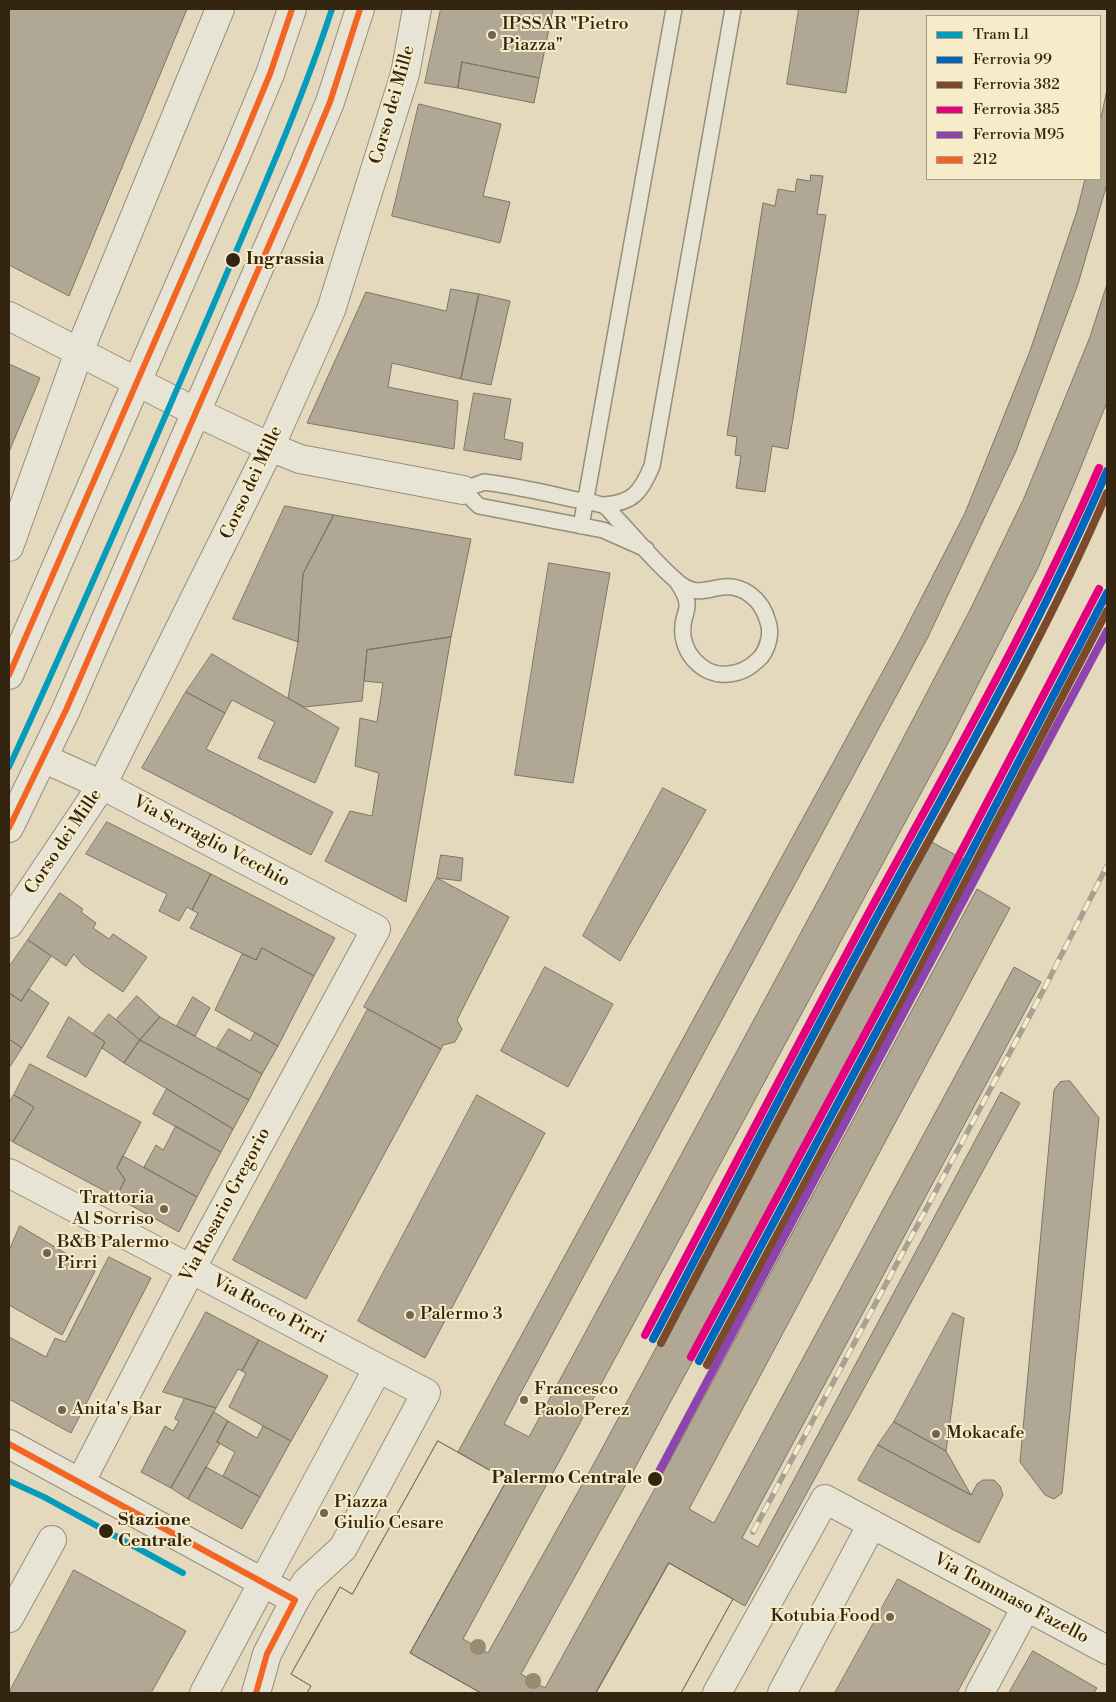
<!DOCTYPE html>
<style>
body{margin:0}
#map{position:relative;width:1116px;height:1702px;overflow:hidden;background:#e4d9bd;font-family:"Libre Bodoni",serif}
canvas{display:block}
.frame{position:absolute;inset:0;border:10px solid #342510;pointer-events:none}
.legend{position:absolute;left:926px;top:15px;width:175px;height:165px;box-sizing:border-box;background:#f7ecca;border:1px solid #a99c80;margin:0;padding:6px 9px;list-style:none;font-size:15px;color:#342510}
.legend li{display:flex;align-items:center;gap:10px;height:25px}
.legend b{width:25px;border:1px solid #a99c80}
</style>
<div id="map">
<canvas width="1116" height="1702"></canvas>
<div class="frame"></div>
<ul class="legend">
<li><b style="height:6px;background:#059cbb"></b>Tram L1</li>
<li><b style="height:6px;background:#0065bd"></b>Ferrovia 99</li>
<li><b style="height:6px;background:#7a4b2a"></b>Ferrovia 382</li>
<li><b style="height:6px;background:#e5007d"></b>Ferrovia 385</li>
<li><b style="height:6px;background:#8e44ad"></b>Ferrovia M95</li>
<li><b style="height:6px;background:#f26522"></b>212</li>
</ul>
</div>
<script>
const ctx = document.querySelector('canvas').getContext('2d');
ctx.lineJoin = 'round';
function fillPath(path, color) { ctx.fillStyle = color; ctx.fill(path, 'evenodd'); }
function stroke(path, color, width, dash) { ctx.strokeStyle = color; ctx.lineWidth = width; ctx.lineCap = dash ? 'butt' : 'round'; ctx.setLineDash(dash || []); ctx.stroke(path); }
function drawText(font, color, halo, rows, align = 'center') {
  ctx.font = font + ' "Libre Bodoni",serif'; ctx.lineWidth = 4; ctx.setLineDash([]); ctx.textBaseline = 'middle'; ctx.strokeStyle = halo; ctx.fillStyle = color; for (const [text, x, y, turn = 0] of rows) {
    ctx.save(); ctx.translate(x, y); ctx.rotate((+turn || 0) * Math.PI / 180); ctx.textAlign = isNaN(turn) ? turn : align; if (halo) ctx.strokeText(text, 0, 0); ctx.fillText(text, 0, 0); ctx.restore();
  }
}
const building = new Path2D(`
 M 9,9 L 187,9 L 69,296 L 9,265 Z
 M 441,9 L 553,9 L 539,78 L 462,62 L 458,88 L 425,83 Z
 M 799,9 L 859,9 L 846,93 L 787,84 Z
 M 462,62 L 539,78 L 534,103 L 458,88 Z
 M 1107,90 L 1107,184 L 1078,284 L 1016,451 L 928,637 L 504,1424 L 529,1437 L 826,886 L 970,610 L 1024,498 L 1090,337 L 1107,284 L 1107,402 L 1076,479 L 1038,568 L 947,745 L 463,1639 L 488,1653 L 597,1458 L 928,840 L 963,859 L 630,1477 L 521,1674 L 545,1688 L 654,1490 L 977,889 L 1010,908 L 689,1509 L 714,1523 L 1014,967 L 1041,982 L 742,1538 L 758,1547 L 1001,1092 L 1020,1103 L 745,1606 L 669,1563 L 596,1693 L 481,1693 L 410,1653 L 507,1480 L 458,1452 L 901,638 L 965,513 L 1030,351 L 1077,211 L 1085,179 L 1100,179 L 1100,123 Z
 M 419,104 L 501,124 L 483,196 L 510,202 L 500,243 L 392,216 Z
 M 811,175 L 823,176 L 817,214 L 826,215 L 788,449 L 772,446 L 765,492 L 736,488 L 741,456 L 735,455 L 737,437 L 727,435 L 763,203 L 775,206 L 778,189 L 795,192 L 797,179 L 810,181 Z
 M 451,289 L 479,294 L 461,379 L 392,363 L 388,387 L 458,401 L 454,449 L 307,423 L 366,292 L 446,311 Z
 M 479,294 L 510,301 L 491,385 L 461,379 Z
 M 9,364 L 40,378 L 9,452 Z
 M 474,393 L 511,399 L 504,439 L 523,443 L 521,460 L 464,450 Z
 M 285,506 L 334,515 L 303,574 L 298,642 L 233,619 Z
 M 334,515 L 471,539 L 451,637 L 367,650 L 362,701 L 304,707 L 288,698 L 298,642 L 303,574 Z
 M 549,563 L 610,573 L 573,783 L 515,775 Z
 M 451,637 L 406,902 L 325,861 L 350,811 L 372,816 L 379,773 L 355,766 L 360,718 L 377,722 L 383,683 L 364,681 L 367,650 Z
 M 212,654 L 339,728 L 315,783 L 258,758 L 275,722 L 232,700 L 225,713 L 186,692 Z
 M 186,692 L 225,713 L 206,749 L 333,812 L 311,855 L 142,768 Z
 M 663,788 L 706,810 L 620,961 L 583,936 Z
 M 107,822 L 211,874 L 192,910 L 187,907 L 179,921 L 159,911 L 167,894 L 86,854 Z
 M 441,855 L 463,858 L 461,881 L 437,878 Z
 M 211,874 L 335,938 L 314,976 L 262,948 L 256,960 L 190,928 L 198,913 L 192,910 Z
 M 437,878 L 509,917 L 457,1020 L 462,1029 L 455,1042 L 443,1045 L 441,1049 L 364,1007 Z
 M 60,893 L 83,909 L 81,912 L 96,923 L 93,928 L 109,939 L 113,934 L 147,957 L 123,992 L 82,964 L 74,954 L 66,966 L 28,940 Z
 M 28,940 L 51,956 L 21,1001 L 9,993 L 9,967 Z
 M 262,948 L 314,976 L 278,1046 L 215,1010 L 242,954 L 256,960 Z
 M 545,967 L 613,1004 L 568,1087 L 501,1051 Z
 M 29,989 L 49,1003 L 22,1048 L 9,1039 L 9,993 L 21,1001 Z
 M 137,996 L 160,1017 L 140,1040 L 116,1020 Z
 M 193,997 L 210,1008 L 195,1036 L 177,1026 Z
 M 368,1009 L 441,1049 L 306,1299 L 233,1260 Z
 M 109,1014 L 140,1040 L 124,1063 L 102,1048 L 105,1042 L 93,1034 Z
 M 69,1017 L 105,1042 L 86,1077 L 47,1057 Z
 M 160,1017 L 262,1074 L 249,1100 L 140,1040 Z
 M 229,1029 L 250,1041 L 255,1032 L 278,1046 L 262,1074 L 217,1048 Z
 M 9,1039 L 22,1048 L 9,1068 Z
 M 140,1040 L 249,1100 L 233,1129 L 124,1063 Z
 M 30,1064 L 141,1122 L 117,1168 L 125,1180 L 116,1197 L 13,1142 L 34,1107 L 14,1095 Z
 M 1070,1081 L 1099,1118 L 1062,1493 L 1054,1499 L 1045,1495 L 1020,1462 L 1054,1090 L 1060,1082 Z
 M 167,1089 L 233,1129 L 221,1152 L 153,1114 Z
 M 14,1095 L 34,1107 L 13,1142 L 9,1139 L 9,1103 Z
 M 477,1095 L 545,1133 L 425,1358 L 358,1321 Z
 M 176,1126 L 221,1152 L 197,1197 L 144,1167 L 156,1145 L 163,1150 Z
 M 123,1156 L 197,1197 L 179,1232 L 116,1197 L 125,1180 L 117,1168 Z
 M 20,1226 L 95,1271 L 62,1335 L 9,1305 L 9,1251 Z
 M 109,1257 L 151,1278 L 71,1433 L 9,1399 L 9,1337 L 46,1357 L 55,1338 L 65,1342 Z
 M 206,1312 L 259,1340 L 242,1371 L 238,1369 L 216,1408 L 163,1392 Z
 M 953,1313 L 964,1318 L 946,1451 L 894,1422 Z
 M 259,1340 L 328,1376 L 291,1441 L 229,1407 L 246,1373 L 242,1371 Z
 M 185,1398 L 216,1408 L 171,1488 L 141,1472 L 165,1426 L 173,1431 L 179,1421 L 175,1419 Z
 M 214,1412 L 228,1421 L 217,1442 L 220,1443 L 188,1499 L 171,1488 Z
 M 228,1421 L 257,1438 L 263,1426 L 291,1441 L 260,1497 L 223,1476 L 235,1452 L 217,1442 Z
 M 894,1422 L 946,1451 L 971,1495 L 878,1445 Z
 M 438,1441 L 507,1480 L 410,1653 L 481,1693 L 307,1693 L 311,1686 L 291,1674 L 340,1587 L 352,1594 Z
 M 438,1441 L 507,1480 L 410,1653 L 481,1693 L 307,1693 L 311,1686 L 291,1674 L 340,1587 L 352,1594 Z
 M 878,1445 L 971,1495 L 977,1484 L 983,1480 L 994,1480 L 1000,1486 L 1003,1495 L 979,1543 L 858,1480 Z
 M 206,1467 L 260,1497 L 242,1529 L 188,1499 Z
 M 669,1563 L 733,1599 L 681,1693 L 596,1693 Z
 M 669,1563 L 733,1599 L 681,1693 L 596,1693 Z
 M 74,1570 L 186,1631 L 151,1693 L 9,1693 Z
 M 898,1579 L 991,1630 L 957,1693 L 835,1693 Z
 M 1033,1651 L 1097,1688 L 1094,1693 L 1009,1693 Z`);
const service = new Path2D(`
 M 604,505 C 633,503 641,492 652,466 L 733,9
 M 581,526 L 674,9
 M 646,549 L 603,530 L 479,506 L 463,490 L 484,482 L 498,484 C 523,488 547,493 572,499 C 582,501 593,502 602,505 C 608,507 614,516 618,520 C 638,541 657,565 679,583 C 693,594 701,591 717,588 C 742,582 762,599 768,622 C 772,633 768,648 761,657 C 751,667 742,673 728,674 C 702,677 680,651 683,626 C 683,618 688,611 687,603 C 686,596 682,589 678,583`);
const minor = new Path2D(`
 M 9,316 L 198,413 L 270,447 L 300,459 L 463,490
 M 9,547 L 79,352 L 220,9
 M 43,758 L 102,785 L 376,929 L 191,1269 L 80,1483
 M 9,924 L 102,785 L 270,447 L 331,310 L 405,74 L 417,9
 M 9,1173 L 378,1368
 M 263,1582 L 378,1368 L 426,1393 L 343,1548 L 306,1582 L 295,1600
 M 9,1618 L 52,1540
 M 717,1693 L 825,1499 L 1107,1650
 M 782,1693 L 872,1524
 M 980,1693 L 1026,1607`);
const tertiary = new Path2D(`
 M 9,675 L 240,146 L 270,74 L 292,9
 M 9,828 L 66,710 L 300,174 L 330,102 L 360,9
 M 9,1444 L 295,1600 L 267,1654 L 256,1693
 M 204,1693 L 263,1582`);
const rail = new Path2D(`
 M 753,1532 L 1044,989 L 1107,866`);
const bus1 = new Path2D(`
 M 9,675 L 240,146 L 270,74 L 292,9
 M 9,828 L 66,710 L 300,174 L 330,102 L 360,9
 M 9,1444 L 295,1600 L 267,1654 L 256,1693`);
const rail1 = new Path2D(`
 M 653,1339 C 733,1188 811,1036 893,887 C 968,750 1045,615 1107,471
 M 699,1361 L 894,999 L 1107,593`);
const rail2 = new Path2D(`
 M 661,1343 C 740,1192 819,1041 901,891 C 973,760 1048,631 1107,493
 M 707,1365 L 902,1003 L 1107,611`);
const rail3 = new Path2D(`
 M 645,1335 C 725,1184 803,1033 885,883 C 960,746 1037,611 1099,468
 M 691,1357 L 886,995 L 1099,589`);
const rail4 = new Path2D(`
 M 655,1479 L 1107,631`);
const tram1 = new Path2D(`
 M 9,767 C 80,613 148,457 215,301 C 256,204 299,109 332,9
 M 9,1481 L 44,1497 L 183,1573`);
const trees = [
 [478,1647],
 [533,1681]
];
const markers = [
 [492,35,5,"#72644d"],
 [233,260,8,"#342510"],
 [164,1209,5,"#72644d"],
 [47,1253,5,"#72644d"],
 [410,1315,5,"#72644d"],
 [524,1400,5,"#72644d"],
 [62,1410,5,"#72644d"],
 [936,1434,5,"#72644d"],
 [655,1479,8,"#342510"],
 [324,1513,5,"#72644d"],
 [106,1531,8,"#342510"],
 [890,1617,5,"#72644d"]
];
const poiNames = [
 ["IPSSAR \"Pietro",502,25],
 ["Piazza\"",502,46],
 ["Trattoria",154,1199,"right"],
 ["Al Sorriso",154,1220,"right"],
 ["B&B Palermo",57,1243],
 ["Pirri",57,1264],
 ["Palermo 3",420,1315],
 ["Francesco",534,1390],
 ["Paolo Perez",534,1411],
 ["Anita's Bar",72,1410],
 ["Mokacafe",946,1434],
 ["Piazza",334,1503],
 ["Giulio Cesare",334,1524],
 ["Kotubia Food",880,1617,"right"]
];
const streetNames = [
 ["Corso dei Mille",393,105,-74],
 ["Corso dei Mille",252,483,-65],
 ["Corso dei Mille",64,842,-56],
 ["Via Serraglio Vecchio",211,842,28],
 ["Via Rosario Gregorio",226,1205,-62],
 ["Via Rocco Pirri",269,1310,28],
 ["Via Tommaso Fazello",1011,1599,28]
];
const stopNames = [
 ["Ingrassia",246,260],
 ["Palermo Centrale",642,1479,"right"],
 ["Stazione",118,1521],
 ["Centrale",118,1542]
];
fillPath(building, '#b0a894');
stroke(building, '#7d7564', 1);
stroke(service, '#968e7c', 18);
stroke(minor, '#968e7c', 30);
stroke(tertiary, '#968e7c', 30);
stroke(service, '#e7e3d5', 15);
stroke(minor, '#e7e3d5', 28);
stroke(tertiary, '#e7e3d5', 28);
stroke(rail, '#a7a194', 5.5);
stroke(rail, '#f7ecca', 4, [11]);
stroke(bus1, '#f26522', 6);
stroke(rail1, '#0065bd', 8);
stroke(rail2, '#7a4b2a', 8);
stroke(rail3, '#e5007d', 8);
stroke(rail4, '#8e44ad', 8);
stroke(tram1, '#059cbb', 6);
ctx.fillStyle = '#998b70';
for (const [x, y] of trees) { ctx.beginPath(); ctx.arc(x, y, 8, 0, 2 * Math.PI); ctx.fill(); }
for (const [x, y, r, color] of markers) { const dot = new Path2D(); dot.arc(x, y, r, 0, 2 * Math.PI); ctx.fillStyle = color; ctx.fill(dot); stroke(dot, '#f7ecca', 2); }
drawText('18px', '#342510', '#f7ecca', poiNames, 'left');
drawText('18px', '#342510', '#f7ecca', streetNames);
drawText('bold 18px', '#342510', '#f7ecca', stopNames, 'left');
</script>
